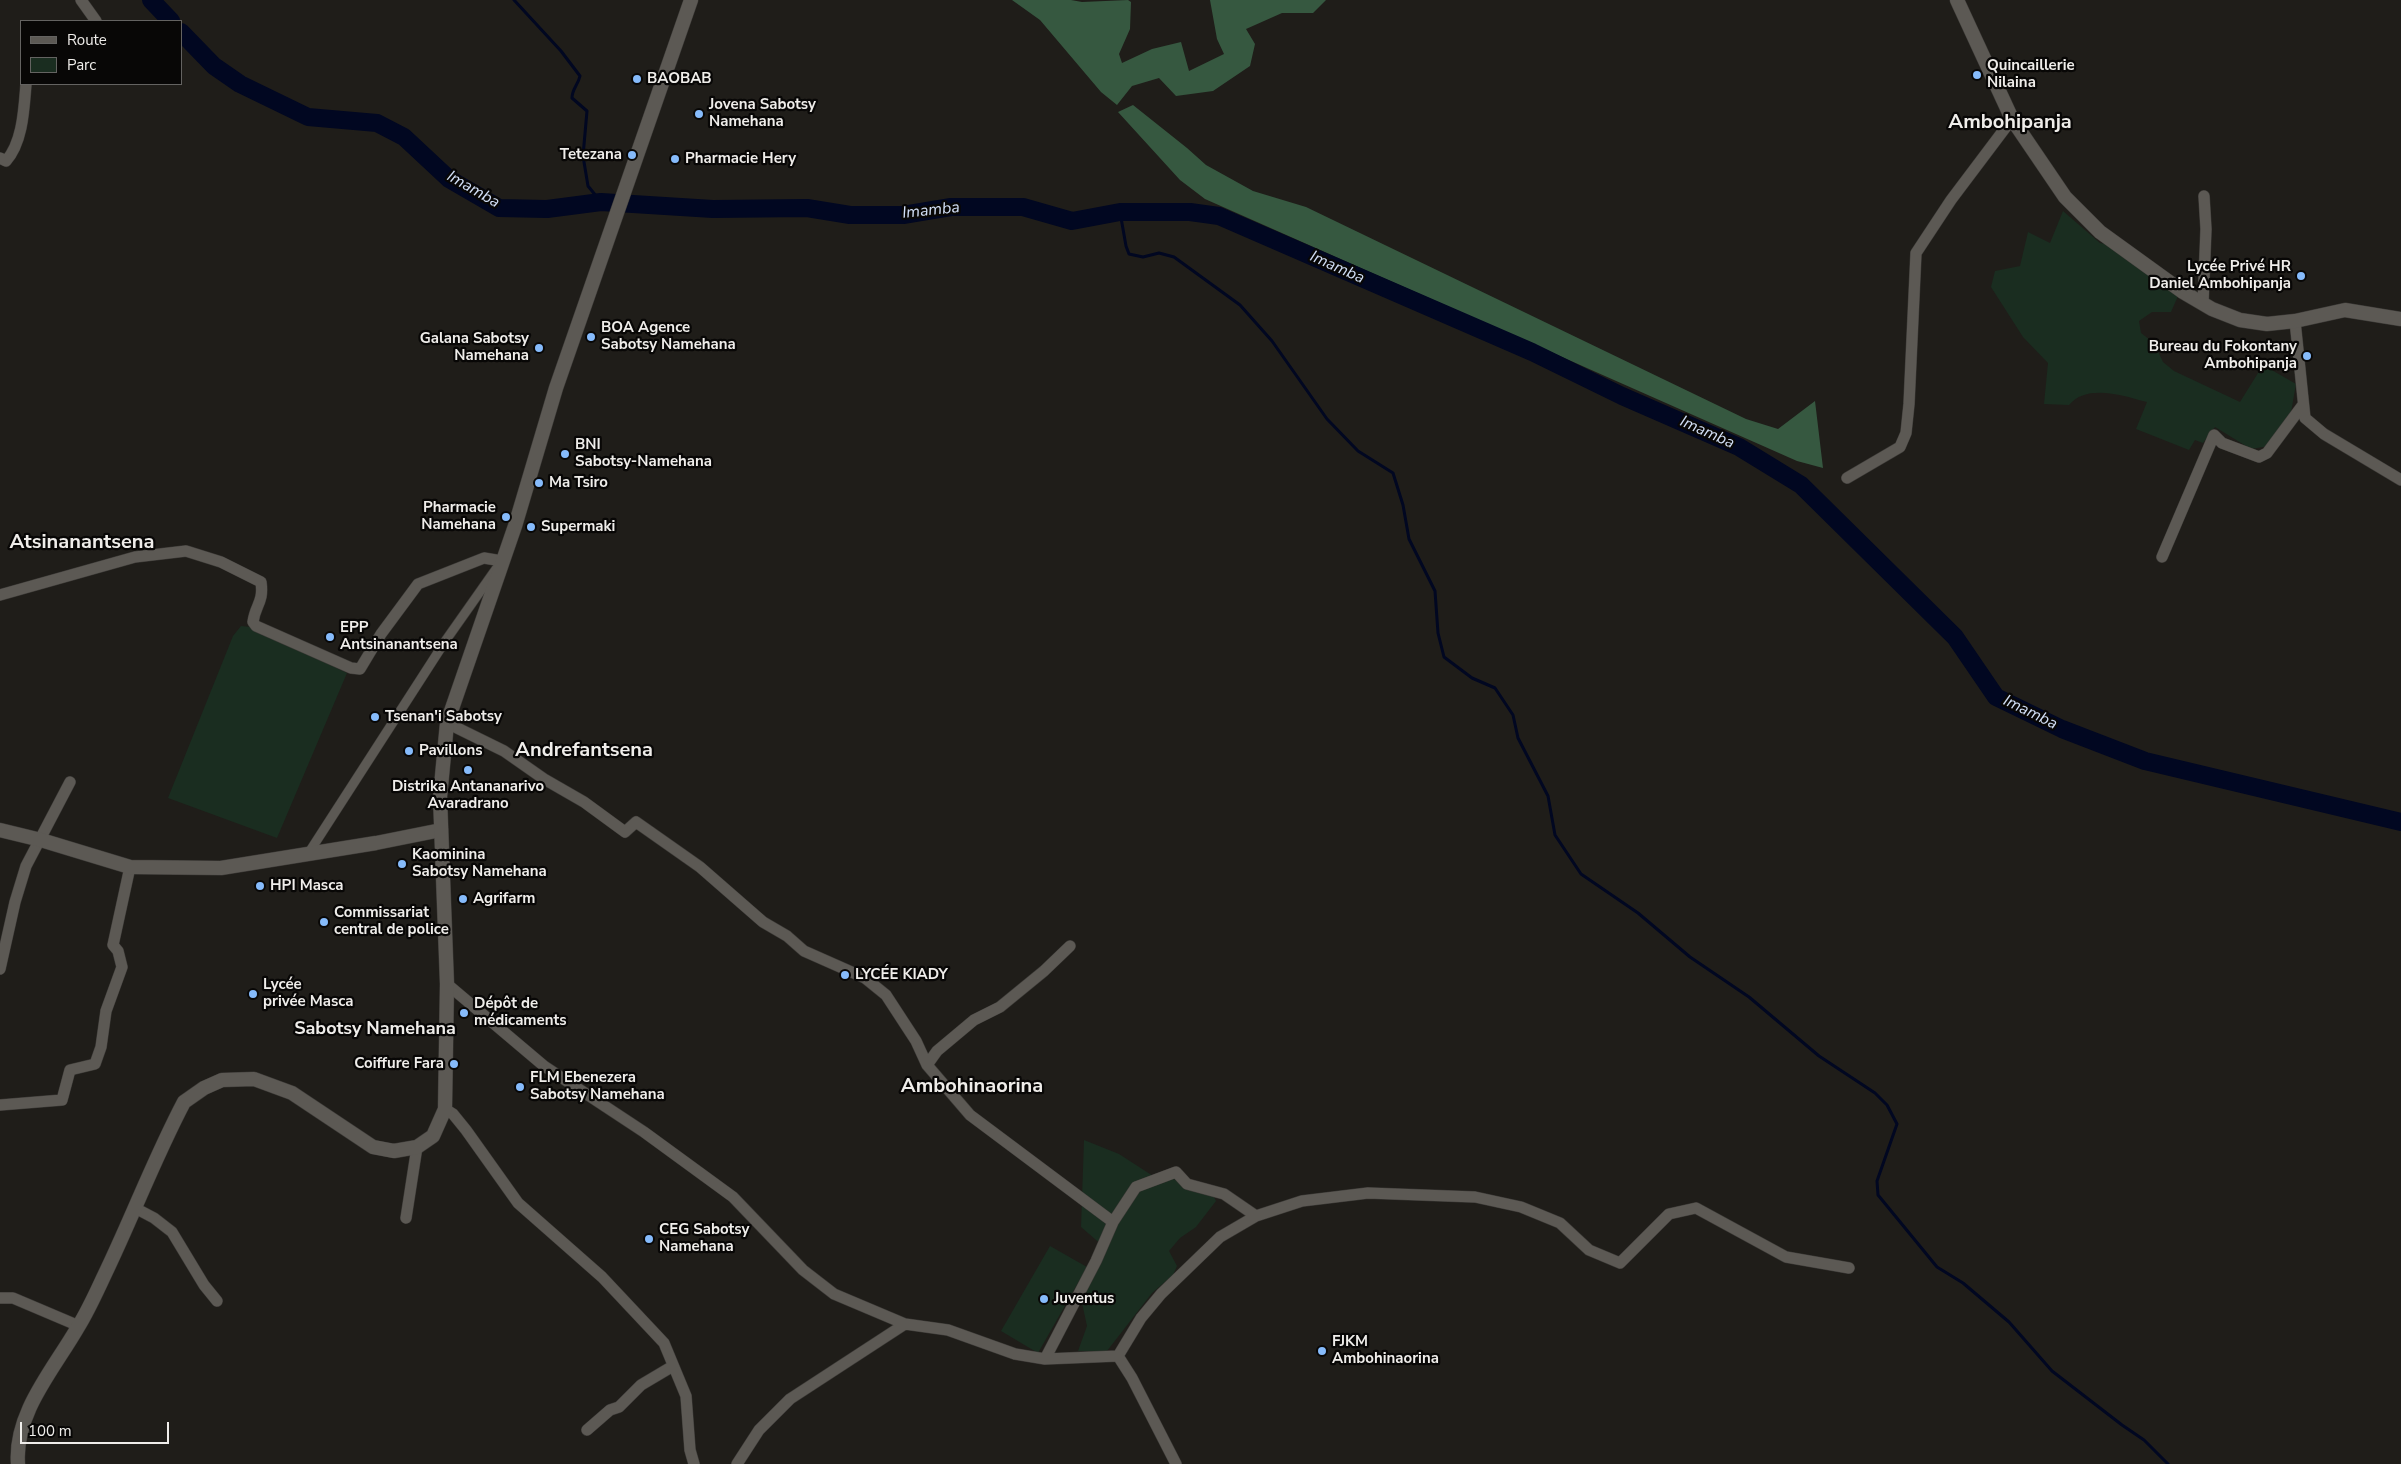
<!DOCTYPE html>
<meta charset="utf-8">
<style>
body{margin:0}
#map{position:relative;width:2401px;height:1464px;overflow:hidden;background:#1f1d19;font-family:"Nunito Sans",sans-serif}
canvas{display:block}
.legend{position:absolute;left:20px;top:20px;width:162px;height:65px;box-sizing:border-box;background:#080706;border:1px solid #646361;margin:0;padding:6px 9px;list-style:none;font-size:15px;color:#efedea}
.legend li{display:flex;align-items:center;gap:10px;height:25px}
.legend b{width:25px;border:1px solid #646361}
.scale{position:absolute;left:20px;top:1422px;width:149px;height:22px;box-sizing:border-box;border:2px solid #efedea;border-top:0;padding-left:6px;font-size:15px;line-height:18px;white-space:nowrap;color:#efedea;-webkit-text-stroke:4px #080706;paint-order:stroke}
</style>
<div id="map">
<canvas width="2401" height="1464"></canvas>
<ul class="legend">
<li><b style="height:6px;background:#5c5954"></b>Route</li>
<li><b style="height:14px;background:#1a2d20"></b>Parc</li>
</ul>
<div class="scale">100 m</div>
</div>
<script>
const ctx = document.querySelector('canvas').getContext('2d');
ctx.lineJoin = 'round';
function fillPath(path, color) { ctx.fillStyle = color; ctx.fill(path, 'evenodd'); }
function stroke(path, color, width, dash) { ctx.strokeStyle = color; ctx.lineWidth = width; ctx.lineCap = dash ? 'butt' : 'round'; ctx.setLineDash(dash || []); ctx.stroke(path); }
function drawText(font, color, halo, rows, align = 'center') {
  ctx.font = font + ' "Nunito Sans",sans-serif'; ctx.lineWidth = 4.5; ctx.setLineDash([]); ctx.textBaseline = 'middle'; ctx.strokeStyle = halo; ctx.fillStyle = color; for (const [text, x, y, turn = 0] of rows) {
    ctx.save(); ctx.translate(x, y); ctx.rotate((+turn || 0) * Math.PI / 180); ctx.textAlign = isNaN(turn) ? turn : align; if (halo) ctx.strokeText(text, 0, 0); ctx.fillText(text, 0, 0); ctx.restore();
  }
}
const green = new Path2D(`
 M 2063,211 L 2100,243 L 2105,244 L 2178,296 L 2171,312 L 2152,312 L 2139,321 L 2141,333 L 2154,343 L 2163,362 L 2174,371 L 2240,402 L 2263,365 L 2296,384 L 2290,418 L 2269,446 L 2251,449 L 2215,427 L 2203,443 L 2195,440 L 2189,450 L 2136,429 L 2147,402 C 2124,396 2087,383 2069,405 L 2044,404 L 2048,363 L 2023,337 L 1991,287 L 1995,271 L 2020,266 L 2028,232 L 2050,243 Z
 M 241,626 L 251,627 L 347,673 L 277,838 L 168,798 L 233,636 Z
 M 1084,1140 L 1119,1154 L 1153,1176 L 1174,1179 L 1184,1185 L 1212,1193 L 1216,1201 L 1196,1227 L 1180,1238 L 1169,1251 L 1177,1266 L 1173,1275 L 1152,1293 L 1107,1351 L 1078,1351 L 1087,1326 L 1082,1303 L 1103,1246 L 1081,1227 Z
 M 1050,1246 L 1087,1267 L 1038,1353 L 1001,1331 Z`);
const forest = new Path2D(`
 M 1012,0 L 1071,0 L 1082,2 L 1128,0 L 1131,2 L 1130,29 L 1119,54 L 1122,63 L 1152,49 L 1181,42 L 1189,71 L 1224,54 L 1217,39 L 1210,0 L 1326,0 L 1313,13 L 1282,13 L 1246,29 L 1255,44 L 1250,66 L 1213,91 L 1176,96 L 1159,78 L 1132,86 L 1117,105 L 1101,92 L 1040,20 Z
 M 1133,105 L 1187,148 L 1206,165 L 1253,191 L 1306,207 L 1746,419 L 1778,429 L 1815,401 L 1823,468 L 1797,461 L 1205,199 L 1180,180 L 1118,112 Z`);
const stream = new Path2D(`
 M 514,0 L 561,51 L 580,76 C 578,85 572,89 572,98 L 587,111 L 583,156 L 588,186 L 601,202
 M 1120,212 L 1126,246 L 1129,254 L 1143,257 L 1159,253 L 1174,257 L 1240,305 L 1272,341 L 1327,419 L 1358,451 L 1393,473 L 1403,505 L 1409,539 L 1435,591 L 1438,633 L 1444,657 L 1472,678 L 1495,688 L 1513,715 L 1518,738 L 1548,796 L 1555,835 L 1581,874 L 1638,913 L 1690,957 L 1749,997 L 1819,1056 L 1875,1093 L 1887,1105 L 1897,1124 L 1877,1181 L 1878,1195 L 1937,1267 L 1963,1283 L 2009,1322 L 2052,1371 L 2122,1425 L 2144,1440 L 2168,1464`);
const river = new Path2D(`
 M 151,0 L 171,21
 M 181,32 L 214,66 L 240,84 L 308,117 L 377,123 L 404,137 L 449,179 L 499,208 L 547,209 L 601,202 L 713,209 L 807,208 L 850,215 L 903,215 L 951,207 L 1023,207 L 1072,221 L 1120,212 L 1190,212 L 1219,216 L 1532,352 L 1622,396 L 1739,447 L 1801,485 L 1955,637 L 1996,697 L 2062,729 L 2145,761 L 2401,822`);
const pedestrian = new Path2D(`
 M 308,854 L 446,640 L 496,569`);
const minor = new Path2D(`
 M 81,0 L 96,21
 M 0,158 L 6,161 C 23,142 24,108 26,84
 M 2203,304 L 2206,229 L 2204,196
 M 2295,321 L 2305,418 L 2324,434 L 2401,480
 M 1847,478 L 1900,447 L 1906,433 L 1909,404 L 1916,253 L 1951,200 L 2012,119
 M 2162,557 L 2214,435 L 2222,443 L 2259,457 L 2267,453 L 2302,406
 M 0,595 L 135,557 L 186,551 L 221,562 L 261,582 C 264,603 255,605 253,622 L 256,626 L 351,668 L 360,669 L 381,634 L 418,584 L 484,558 L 502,561
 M 447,723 L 504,751 L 544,779 L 584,802 L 625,832 L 636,822 L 700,867 L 763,922 L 787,936 L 804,951 L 865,978 L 886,995 L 916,1041 L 927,1065 L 970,1115 L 1113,1222
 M 0,969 L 15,902 L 26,866 L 70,782
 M 447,984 L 544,1066 L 644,1132 L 733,1197 L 803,1270 L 834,1294 L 905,1324 L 948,1330 L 1015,1354 L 1045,1359 L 1118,1356 L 1132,1378 L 1176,1464
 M 927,1065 L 937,1051 L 974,1020 L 1000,1007 L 1044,971 L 1070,946
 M 0,1105 L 62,1100 L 70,1070 L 95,1064 L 101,1047 L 106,1011 L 122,967 L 118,951 L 113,945 L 130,867
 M 445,1109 L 453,1114 L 466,1130 L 518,1203 L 602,1277 L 664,1343 L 686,1396 L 690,1450 L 694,1464
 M 135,1208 L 154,1218 L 172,1232 L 204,1285 L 217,1301
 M 406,1218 L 417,1147
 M 0,1298 L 13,1298 L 79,1326
 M 1118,1356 L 1141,1318 L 1161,1294 L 1220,1237 L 1256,1216 L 1302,1201 L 1368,1193 L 1475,1197 L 1521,1207 L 1560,1223 L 1589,1250 L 1620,1263 L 1669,1214 L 1696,1208 L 1786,1257 L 1849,1268
 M 1045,1359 L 1096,1261 L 1113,1222 L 1136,1187 L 1176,1172 L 1187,1184 L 1224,1194 L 1256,1216
 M 587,1430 L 610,1410 L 619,1407 L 641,1385 L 673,1366
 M 737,1464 L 759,1430 L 790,1399 L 905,1324`);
const tertiary = new Path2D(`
 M 1957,0 L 2012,119 L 2065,197 L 2100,232 L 2183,292 L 2212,309 L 2240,320 L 2267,324 L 2295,321 L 2345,310 L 2401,319
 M 0,830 L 41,840 L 130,867 L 221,868 L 376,843 L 441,830`);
const secondary = new Path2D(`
 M 18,1464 C 14,1413 54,1369 78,1327 C 88,1311 96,1293 104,1276 C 132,1218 154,1159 184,1102 L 204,1088 L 222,1080 L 254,1079 L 292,1093 L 373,1147 L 394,1151 L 417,1147 L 433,1136 L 445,1109 L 447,984 L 440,797 L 447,723 L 515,526 L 556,388 L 691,0`);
const markers = [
 [1977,75,5,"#86bbfb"],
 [637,79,5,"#86bbfb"],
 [699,114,5,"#86bbfb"],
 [632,155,5,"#86bbfb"],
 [675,159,5,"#86bbfb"],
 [2301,276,5,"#86bbfb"],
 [591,337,5,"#86bbfb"],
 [539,348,5,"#86bbfb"],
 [2307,356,5,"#86bbfb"],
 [565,454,5,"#86bbfb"],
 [539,483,5,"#86bbfb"],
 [506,517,5,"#86bbfb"],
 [531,527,5,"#86bbfb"],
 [330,637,5,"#86bbfb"],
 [375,717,5,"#86bbfb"],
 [409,751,5,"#86bbfb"],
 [468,770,5,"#86bbfb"],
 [402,864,5,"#86bbfb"],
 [260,886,5,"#86bbfb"],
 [463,899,5,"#86bbfb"],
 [324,922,5,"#86bbfb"],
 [845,975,5,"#86bbfb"],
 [253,994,5,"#86bbfb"],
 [464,1013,5,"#86bbfb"],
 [454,1064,5,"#86bbfb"],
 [520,1087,5,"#86bbfb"],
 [649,1239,5,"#86bbfb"],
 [1044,1299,5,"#86bbfb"],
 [1322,1351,5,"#86bbfb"]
];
const poiNames = [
 ["Quincaillerie",1987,66],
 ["Nilaina",1987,83],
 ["BAOBAB",647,79],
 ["Jovena Sabotsy",709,105],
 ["Namehana",709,122],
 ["Tetezana",622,155,"right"],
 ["Pharmacie Hery",685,159],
 ["Lycée Privé HR",2291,267,"right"],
 ["Daniel Ambohipanja",2291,284,"right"],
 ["BOA Agence",601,328],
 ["Sabotsy Namehana",601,345],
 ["Galana Sabotsy",529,339,"right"],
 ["Namehana",529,356,"right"],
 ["Bureau du Fokontany",2297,347,"right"],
 ["Ambohipanja",2297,364,"right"],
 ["BNI",575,445],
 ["Sabotsy-Namehana",575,462],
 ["Ma Tsiro",549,483],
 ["Pharmacie",496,508,"right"],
 ["Namehana",496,525,"right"],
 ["Supermaki",541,527],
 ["EPP",340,628],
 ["Antsinanantsena",340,645],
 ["Tsenan'i Sabotsy",385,717],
 ["Pavillons",419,751],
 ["Distrika Antananarivo",468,787,"center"],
 ["Avaradrano",468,804,"center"],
 ["Kaominina",412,855],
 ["Sabotsy Namehana",412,872],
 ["HPI Masca",270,886],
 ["Agrifarm",473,899],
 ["Commissariat",334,913],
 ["central de police",334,930],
 ["LYCÉE KIADY",855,975],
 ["Lycée",263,985],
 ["privée Masca",263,1002],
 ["Dépôt de",474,1004],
 ["médicaments",474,1021],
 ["Coiffure Fara",444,1064,"right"],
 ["FLM Ebenezera",530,1078],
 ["Sabotsy Namehana",530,1095],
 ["CEG Sabotsy",659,1230],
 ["Namehana",659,1247],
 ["Juventus",1054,1299],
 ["FJKM",1332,1342],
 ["Ambohinaorina",1332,1359]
];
const waterNames = [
 ["Imamba",473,190,30],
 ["Imamba",931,211,-6],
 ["Imamba",1337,268,24],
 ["Imamba",1707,433,24],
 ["Imamba",2030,713,26]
];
const quarterNames = [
 ["Sabotsy Namehana",375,1030]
];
const districtNames = [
 ["Ambohipanja",2010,123],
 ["Atsinanantsena",82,543],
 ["Andrefantsena",584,751],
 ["Ambohinaorina",972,1087]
];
fillPath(green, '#1a2d20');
fillPath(forest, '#365840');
stroke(stream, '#010721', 3);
stroke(river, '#010721', 18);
stroke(pedestrian, '#3c3a37', 10);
stroke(minor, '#3c3a37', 12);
stroke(tertiary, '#3c3a37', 15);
stroke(secondary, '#3c3a37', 15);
stroke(pedestrian, '#5c5954', 9);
stroke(minor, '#5c5954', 11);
stroke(tertiary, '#5c5954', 14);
stroke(secondary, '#5c5954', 14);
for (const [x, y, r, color] of markers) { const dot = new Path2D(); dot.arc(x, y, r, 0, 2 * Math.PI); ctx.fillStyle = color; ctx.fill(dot); stroke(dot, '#080706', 2); }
drawText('bold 15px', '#efedea', '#080706', poiNames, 'left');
drawText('italic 16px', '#d3e0f7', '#080706', waterNames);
drawText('bold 18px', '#efedea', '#080706', quarterNames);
drawText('bold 20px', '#efedea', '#080706', districtNames);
</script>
